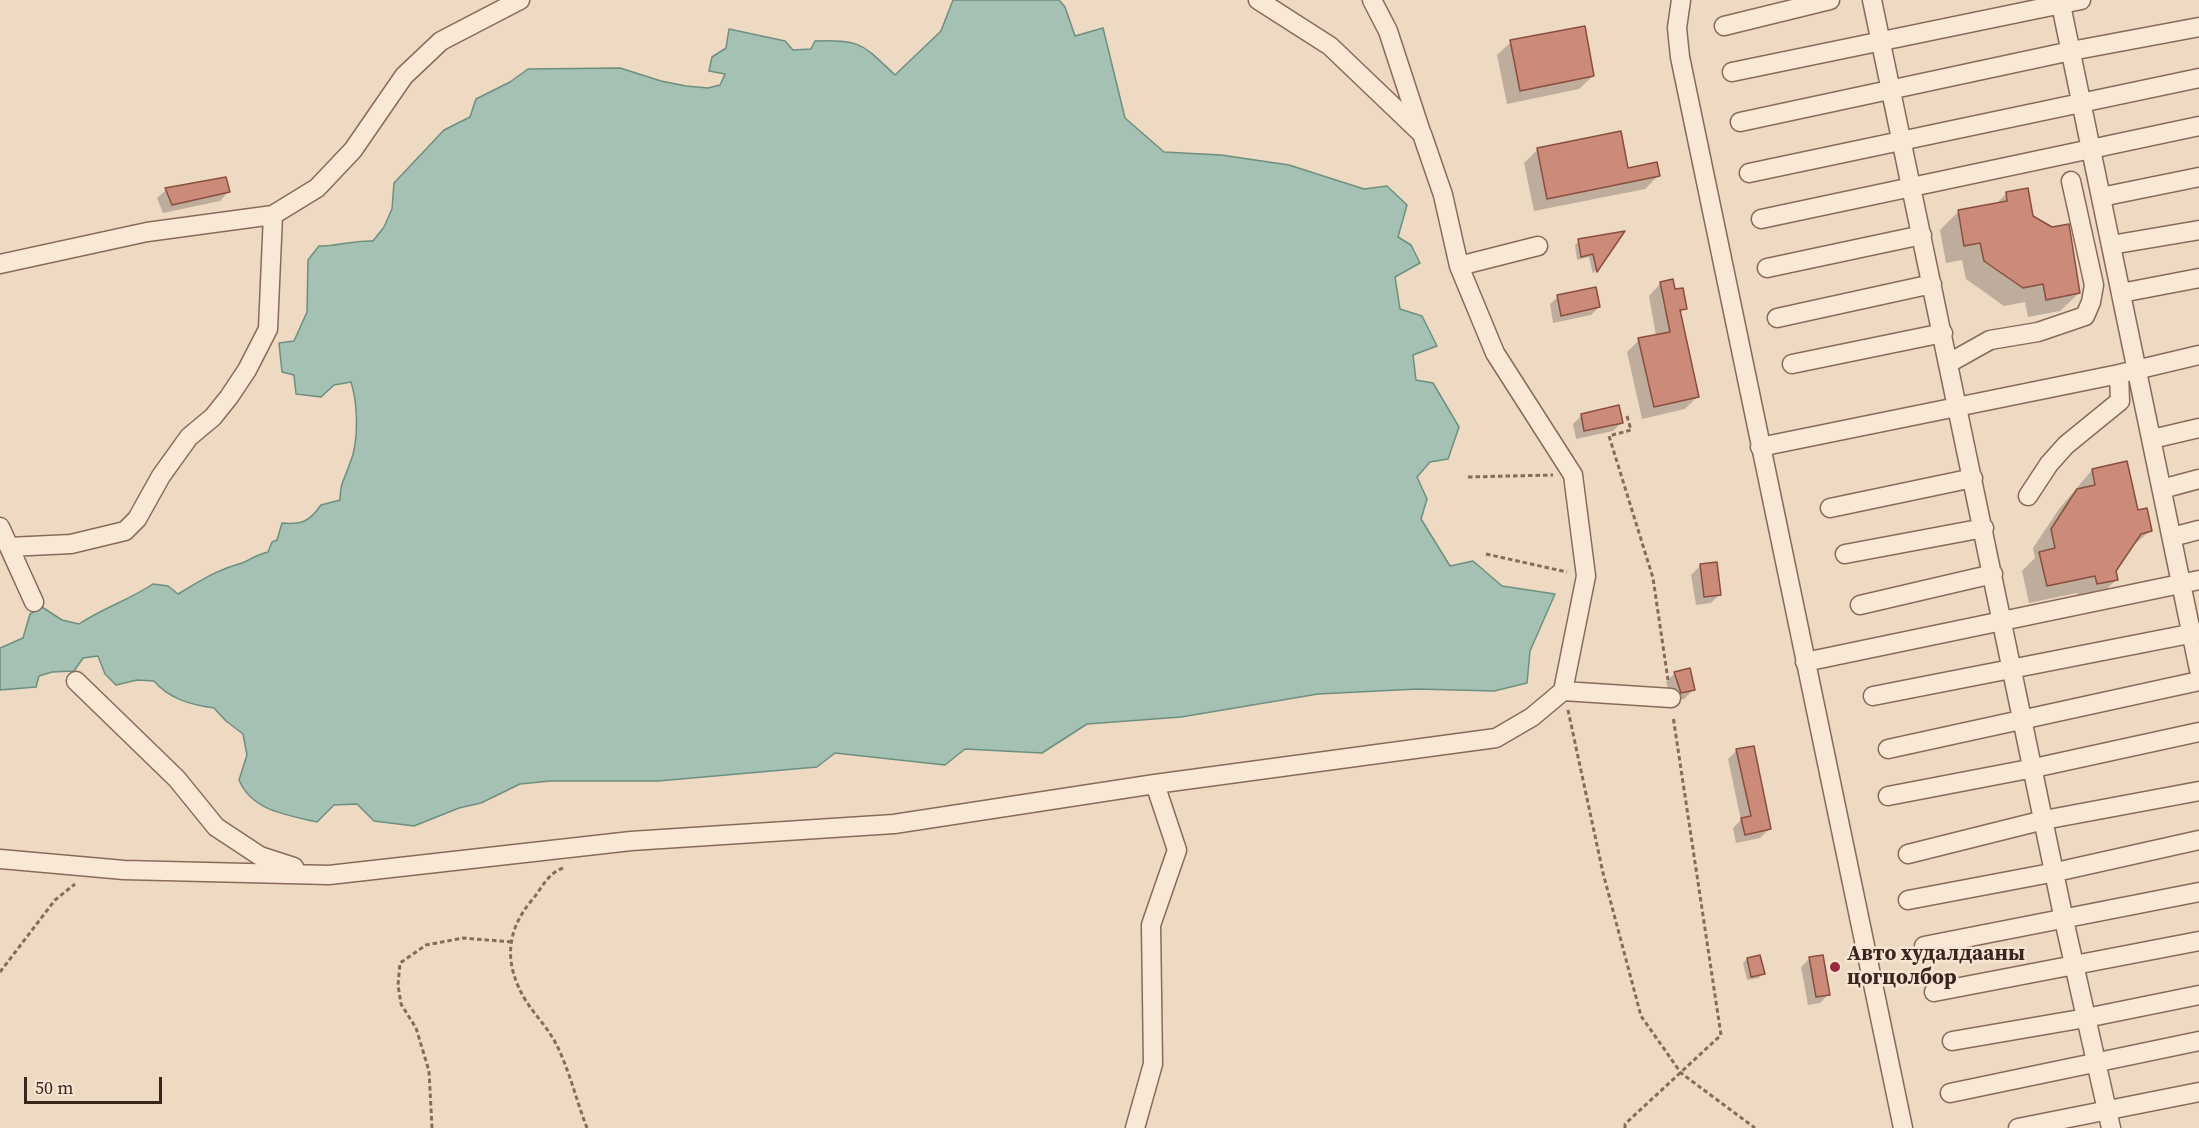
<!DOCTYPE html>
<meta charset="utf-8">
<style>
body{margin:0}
#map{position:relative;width:2199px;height:1128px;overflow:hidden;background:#eed9c3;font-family:"Source Serif 4",serif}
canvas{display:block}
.scale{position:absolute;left:24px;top:1077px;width:138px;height:27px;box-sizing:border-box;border:3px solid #38261e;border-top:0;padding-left:8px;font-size:18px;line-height:21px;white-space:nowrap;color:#38261e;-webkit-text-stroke:4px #f6e5d3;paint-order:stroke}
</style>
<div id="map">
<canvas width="2199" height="1128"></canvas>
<div class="scale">50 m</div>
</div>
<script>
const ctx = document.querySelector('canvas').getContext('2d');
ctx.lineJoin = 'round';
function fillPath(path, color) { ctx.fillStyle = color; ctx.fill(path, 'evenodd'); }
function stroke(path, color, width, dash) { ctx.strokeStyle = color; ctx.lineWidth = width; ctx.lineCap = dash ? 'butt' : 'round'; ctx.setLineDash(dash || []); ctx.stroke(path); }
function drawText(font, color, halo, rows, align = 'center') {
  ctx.font = font + ' "Source Serif 4",serif'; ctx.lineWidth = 5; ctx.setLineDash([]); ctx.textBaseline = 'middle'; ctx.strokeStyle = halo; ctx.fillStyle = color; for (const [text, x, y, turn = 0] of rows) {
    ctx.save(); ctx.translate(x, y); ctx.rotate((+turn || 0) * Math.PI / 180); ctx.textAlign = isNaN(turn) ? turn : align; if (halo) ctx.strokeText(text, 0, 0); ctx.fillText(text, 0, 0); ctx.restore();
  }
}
const water = new Path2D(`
 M 953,0 L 1059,0 L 1065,7 L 1075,36 L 1103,28 L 1125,118 L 1164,152 L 1221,155 L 1289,165 L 1364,189 L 1387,186 L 1407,205 L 1398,237 L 1411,245 L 1420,263 L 1395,277 L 1400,309 L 1422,316 L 1437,346 L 1413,355 L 1416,380 L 1433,383 L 1459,427 L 1448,459 L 1430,462 L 1417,477 L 1427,499 L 1421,519 L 1450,566 L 1473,561 L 1502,586 L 1555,594 L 1530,651 L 1527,683 L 1494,691 L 1417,689 L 1318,694 L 1181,717 L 1087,724 L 1042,753 L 965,749 L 945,765 L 835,753 L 817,767 L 658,781 L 550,781 L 520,784 L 481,803 L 459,808 L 414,826 L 374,821 L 357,804 L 334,805 L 317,822 C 287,815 252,811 239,780 L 247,755 L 243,734 L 226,721 L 214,708 C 192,705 169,699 154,681 L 137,680 L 116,685 L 105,674 L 98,656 L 83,658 L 74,671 L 52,672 L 39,676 L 36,687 L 0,690 L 0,648 L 23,638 L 30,614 L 42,607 L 62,620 L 79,624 C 103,608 129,600 153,584 L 168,586 L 178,594 C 202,580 216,570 242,563 C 250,560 255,555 268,552 L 272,542 L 277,540 L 282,523 C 302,525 310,521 321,505 L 340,500 C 340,482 345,479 350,463 C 359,442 358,404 351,382 L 334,385 L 321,397 L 296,394 L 294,375 L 282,372 L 279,343 L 294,341 L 307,312 L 308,260 L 319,246 C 338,246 354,240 373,241 L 384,227 L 392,209 L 394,183 L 444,130 L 470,117 L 476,99 L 510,82 L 528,69 L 620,68 L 661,81 L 686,86 L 708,88 L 720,85 L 725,74 L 709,71 L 712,57 L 726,48 L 729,29 L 785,41 L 793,50 L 811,49 L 815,41 C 862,40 861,43 895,75 L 941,31 Z`);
const shadow = new Path2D(`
 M 1511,42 L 1593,76 L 1579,89 L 1507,104 L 1497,55 Z
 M 1538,149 L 1627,170 L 1658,176 L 1645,189 L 1534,211 L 1524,163 Z
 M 225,178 L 228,192 L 220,201 L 163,213 L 157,198 L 166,190 Z
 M 2006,194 L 2032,217 L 2079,293 L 2060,311 L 2028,317 L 2025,302 L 2004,306 L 1966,279 L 1962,260 L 1946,263 L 1940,230 L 1958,212 L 1995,205 Z
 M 1622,234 L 1593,274 L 1589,257 L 1577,260 L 1575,245 L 1579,241 Z
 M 1661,283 L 1674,291 L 1685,308 L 1679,314 L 1697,397 L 1685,409 L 1642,419 L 1627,352 L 1639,340 L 1656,336 L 1649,296 Z
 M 1558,297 L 1599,307 L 1591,315 L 1553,323 L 1550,304 Z
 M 1582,415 L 1622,422 L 1613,431 L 1576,439 L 1573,424 Z
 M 2092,470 L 2137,512 L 2150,531 L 2128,550 L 2115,570 L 2117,579 L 2098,598 L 2079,602 L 2077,593 L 2029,603 L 2022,571 L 2035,558 L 2033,548 L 2059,509 Z
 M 1700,566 L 1720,594 L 1711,603 L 1696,605 L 1691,575 Z
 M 1675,673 L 1693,690 L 1684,699 L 1672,701 L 1666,682 Z
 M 1737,750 L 1769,829 L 1760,838 L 1736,843 L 1733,828 L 1741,820 L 1728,759 Z
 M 1810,958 L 1829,994 L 1820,1003 L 1808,1005 L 1801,967 Z
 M 1747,959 L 1763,973 L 1759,978 L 1747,980 L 1743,963 Z`);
const building = new Path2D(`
 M 1585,26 L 1594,76 L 1520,91 L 1510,40 Z
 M 1621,131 L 1628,168 L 1657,162 L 1660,176 L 1547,199 L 1537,148 Z
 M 226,177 L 230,192 L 172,205 L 165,188 Z
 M 2028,188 L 2033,216 L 2052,227 L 2069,224 L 2080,293 L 2046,300 L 2043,284 L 2023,288 L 1984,261 L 1980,243 L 1964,246 L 1958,210 L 2007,201 L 2006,192 Z
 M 1625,231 L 1597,272 L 1593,254 L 1581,257 L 1578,239 Z
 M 1673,279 L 1675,289 L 1683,288 L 1687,309 L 1680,310 L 1699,397 L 1654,407 L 1638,338 L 1670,332 L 1660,282 Z
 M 1596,287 L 1600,307 L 1561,316 L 1557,295 Z
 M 1619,405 L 1623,423 L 1584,431 L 1581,414 Z
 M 2127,461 L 2138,510 L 2147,508 L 2152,531 L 2141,534 L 2116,571 L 2118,580 L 2097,584 L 2095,576 L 2047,586 L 2039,552 L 2055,548 L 2051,529 L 2077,489 L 2095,485 L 2092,469 Z
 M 1717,562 L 1721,595 L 1704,597 L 1700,564 Z
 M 1690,668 L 1695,690 L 1681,693 L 1674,672 Z
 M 1754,746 L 1771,829 L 1745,835 L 1741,818 L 1751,816 L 1736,749 Z
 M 1760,955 L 1765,974 L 1751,977 L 1747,958 Z
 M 1823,955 L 1830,995 L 1816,997 L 1809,957 Z`);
const path = new Path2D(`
 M 1627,416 L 1631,430 L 1609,436 L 1653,578 L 1668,680
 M 1468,477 L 1553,475
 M 1486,554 L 1567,572
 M 1568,710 L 1603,873 L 1641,1016 L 1681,1073 L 1755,1128
 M 563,868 C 547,874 542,888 532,900 C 505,932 504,965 526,1001 C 535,1015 547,1027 555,1042 C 569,1068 576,1100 587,1128
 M 0,972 L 55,900 L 75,884
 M 432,1128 L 429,1071 L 416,1028 L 401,1004 L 398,985 L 400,963 L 426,945 L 463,938 L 512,942
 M 1625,1128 L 1625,1124 L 1721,1035 L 1673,716`);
const minor = new Path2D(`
 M 1258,0 L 1330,46 L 1422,134 L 1443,195 L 1459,266 L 1538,246
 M 1372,0 L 1388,31 L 1421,132
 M 1681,0 L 1677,28 L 1680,57 L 1903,1128
 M 1872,0 L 2064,920 L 2111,1128
 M 2060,0 L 2199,670
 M 1724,26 L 1830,0
 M 1732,72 L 2081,0
 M 1740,122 L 2071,51 L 2199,27
 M 1749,173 L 2199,78
 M 2101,197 L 2199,177
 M 1761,219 L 2199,126
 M 2111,245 L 2199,230
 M 0,264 L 147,232 L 273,215 L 317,188 L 353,150 L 404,76 L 441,41 L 520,0
 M 1459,266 L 1495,353 L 1573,475 L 1586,576 L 1563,691
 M 1767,268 L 1922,235
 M 2121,293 L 2199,278
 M 1777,318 L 1932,284
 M 1949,363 L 1990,340 L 2038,332 L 2085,316 L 2091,302 L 2094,285 L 2071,181
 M 1792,364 L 1943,333
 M 2152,439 L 2199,428
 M 1760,447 L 2119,374 L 2199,355
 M 2162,489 L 2199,479
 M 2028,496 L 2049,464 L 2066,445 L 2120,401 L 2119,374
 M 1830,508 L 1973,478
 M 0,527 L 34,602
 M 2172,537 L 2199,530
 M 9,547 L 71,544 L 125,531 L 137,519 L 161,476 L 189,437 L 213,417 L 229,397 L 247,370 L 268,329 L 273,215
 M 1845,554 L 1984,528
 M 1860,605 L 1993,574
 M 1805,662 L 2199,580
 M 76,681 L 177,779 L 216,827 L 260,856 L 294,867
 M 1873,696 L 2199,632
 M 1888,749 L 2199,681
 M 1888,796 L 2034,768 L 2199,732
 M 1908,854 L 2044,820 L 2199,791
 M 0,859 L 124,870 L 329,875 L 631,841 L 894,824 L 1155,784 L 1496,738 L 1532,717 L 1563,691 L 1671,698
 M 1908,900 L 2056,872 L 2199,840
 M 1924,946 L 2199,892
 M 1934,992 L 2199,941
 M 1952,1041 L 2086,1018 L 2199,995
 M 1950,1093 L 2199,1041
 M 1135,1128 L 1153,1064 L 1151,925 L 1177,850 L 1155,784
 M 2018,1128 L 2199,1092`);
const markers = [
 [1835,967,6,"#982a40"]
];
const poiNames = [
 ["Авто худалдааны",1847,955],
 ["цогцолбор",1847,979]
];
fillPath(water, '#a5c1b3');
stroke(water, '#6c8f80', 1.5);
fillPath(shadow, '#0003');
fillPath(building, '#cc8b79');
stroke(building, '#884e3f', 1.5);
stroke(minor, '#896a5a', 21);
stroke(path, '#896a5a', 3, [4.5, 3]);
stroke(minor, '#f9e8d6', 18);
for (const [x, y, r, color] of markers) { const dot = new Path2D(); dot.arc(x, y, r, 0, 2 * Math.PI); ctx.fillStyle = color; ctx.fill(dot); stroke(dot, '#f6e5d3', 2); }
drawText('bold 21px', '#38261e', '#f6e5d3', poiNames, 'left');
</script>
